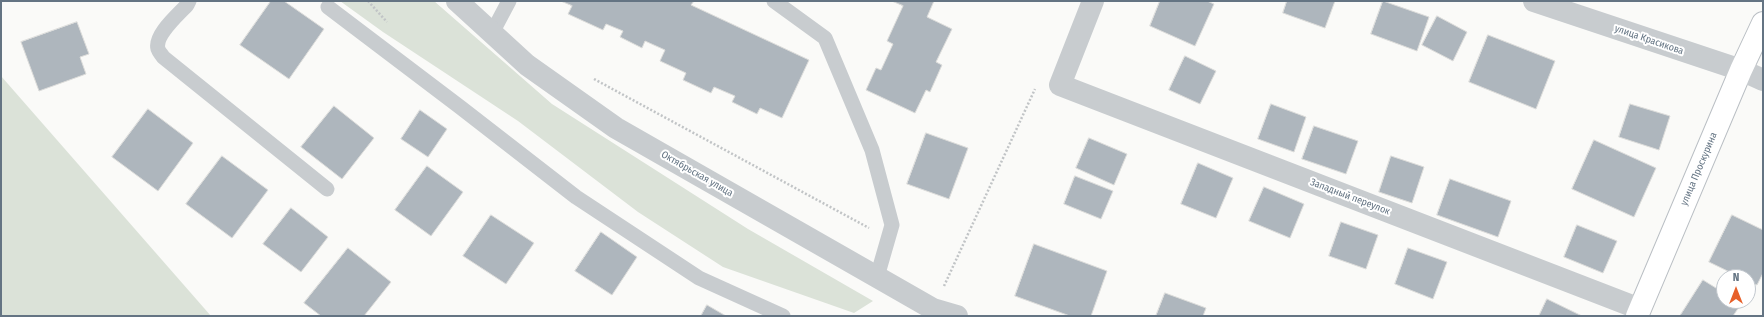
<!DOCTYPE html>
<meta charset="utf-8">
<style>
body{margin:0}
#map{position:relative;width:1764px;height:317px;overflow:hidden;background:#fafaf8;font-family:"Fira Sans Condensed",sans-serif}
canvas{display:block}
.frame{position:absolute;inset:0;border:2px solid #647483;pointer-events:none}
.north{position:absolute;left:1716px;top:269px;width:40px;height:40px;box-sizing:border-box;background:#fff;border:1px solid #c1c7cd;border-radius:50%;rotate:0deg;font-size:11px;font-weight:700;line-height:16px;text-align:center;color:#647483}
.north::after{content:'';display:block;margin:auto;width:14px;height:18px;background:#e7602a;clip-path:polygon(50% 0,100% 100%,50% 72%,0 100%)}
</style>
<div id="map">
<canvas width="1764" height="317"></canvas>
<div class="frame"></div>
<div class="north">N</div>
</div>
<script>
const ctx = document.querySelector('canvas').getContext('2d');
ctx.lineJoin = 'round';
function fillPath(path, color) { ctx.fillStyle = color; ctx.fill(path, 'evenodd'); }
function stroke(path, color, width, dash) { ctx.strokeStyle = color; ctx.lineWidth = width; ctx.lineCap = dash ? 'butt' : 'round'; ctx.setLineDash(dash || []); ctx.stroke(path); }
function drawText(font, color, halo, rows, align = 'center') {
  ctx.font = font + ' "Fira Sans Condensed",sans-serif'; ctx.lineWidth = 4; ctx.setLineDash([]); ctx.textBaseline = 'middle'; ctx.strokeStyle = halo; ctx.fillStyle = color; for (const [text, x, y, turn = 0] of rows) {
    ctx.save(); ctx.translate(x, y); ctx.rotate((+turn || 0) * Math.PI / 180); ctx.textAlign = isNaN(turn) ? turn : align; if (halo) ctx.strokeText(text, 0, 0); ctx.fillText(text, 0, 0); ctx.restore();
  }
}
const green = new Path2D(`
 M 340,1 L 434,1 L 552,104 L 748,229 L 873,301 L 854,313 L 723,267 L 638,212 L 518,121 L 383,32 Z
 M 1,76 L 211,316 L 1,316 Z`);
const building = new Path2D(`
 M 271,1 L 284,1 L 324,29 L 289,79 L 240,45 Z
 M 561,1 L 694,1 L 691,5 L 809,60 L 782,118 L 760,108 L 757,114 L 732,102 L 735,96 L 714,87 L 711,93 L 683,80 L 686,73 L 660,61 L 665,50 L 645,41 L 642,48 L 620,37 L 623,31 L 606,24 L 603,30 L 568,14 L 572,6 Z
 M 892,1 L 934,1 L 927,17 L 952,29 L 936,62 L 942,65 L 930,92 L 926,90 L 915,113 L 866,90 L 876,68 L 881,70 L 893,44 L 887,41 L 903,6 Z
 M 1160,1 L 1207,1 L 1214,4 L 1195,46 L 1150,26 Z
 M 1287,1 L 1335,1 L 1325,28 L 1283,13 Z
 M 1383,1 L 1429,17 L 1417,51 L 1371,34 Z
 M 1437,16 L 1467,32 L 1453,61 L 1422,45 Z
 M 77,22 L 89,54 L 80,57 L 86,74 L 39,91 L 21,42 Z
 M 1488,35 L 1555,61 L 1536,109 L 1469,82 Z
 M 1185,56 L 1216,71 L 1200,104 L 1169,90 Z
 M 1271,104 L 1306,117 L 1294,152 L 1258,139 Z
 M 1630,104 L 1670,116 L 1659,150 L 1619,137 Z
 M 334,106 L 374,138 L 342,179 L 301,147 Z
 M 148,109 L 193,143 L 158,191 L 112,157 Z
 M 420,110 L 447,129 L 428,157 L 401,139 Z
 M 1314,126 L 1358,141 L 1346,174 L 1302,159 Z
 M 926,133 L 968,148 L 949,199 L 907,184 Z
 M 1089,138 L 1127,154 L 1114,185 L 1076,168 Z
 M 1594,140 L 1656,168 L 1634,217 L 1572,189 Z
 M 222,156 L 268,190 L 232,238 L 186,204 Z
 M 1391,156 L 1424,167 L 1412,203 L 1379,192 Z
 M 1198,163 L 1233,178 L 1216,218 L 1181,204 Z
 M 427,166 L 463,192 L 431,236 L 395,210 Z
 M 1075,176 L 1113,191 L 1101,219 L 1064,204 Z
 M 1450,179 L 1511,201 L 1498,237 L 1437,215 Z
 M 1264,187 L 1304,204 L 1290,238 L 1249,221 Z
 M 291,208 L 328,237 L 301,272 L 263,244 Z
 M 491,215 L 534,243 L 506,284 L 463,256 Z
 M 1732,215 L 1763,230 L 1763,273 L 1757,285 L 1748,281 L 1748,277 L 1740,277 L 1709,262 Z
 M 1341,222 L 1378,235 L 1366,269 L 1329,256 Z
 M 1577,225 L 1617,241 L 1603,273 L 1564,257 Z
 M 601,232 L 637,257 L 612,295 L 575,271 Z
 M 1034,244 L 1107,271 L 1091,316 L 1070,316 L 1015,296 Z
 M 348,248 L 391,282 L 364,316 L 321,316 L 304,303 Z
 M 1408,248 L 1447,262 L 1433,299 L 1395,284 Z
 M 1703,280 L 1724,293 L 1724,301 L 1736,301 L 1741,304 L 1733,316 L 1680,316 Z
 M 1165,293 L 1206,308 L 1203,316 L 1156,316 Z
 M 1547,299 L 1582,316 L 1539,316 Z
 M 707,305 L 726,316 L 701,316 Z`);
const path = new Path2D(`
 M 368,1 L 387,22
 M 594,79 L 869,228
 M 944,286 L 1035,89`);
const lane = new Path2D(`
 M 189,1 L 187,5 C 178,15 154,35 158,49 C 159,52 162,55 163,57 L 327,189
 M 774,1 L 825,38 L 872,150 L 892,225 L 877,277
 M 328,7 L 460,107 L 576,197 L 699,278 L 783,316
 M 492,33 L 509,1`);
const street = new Path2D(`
 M 457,1 L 527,65 L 616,128 L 877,277 L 933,309 L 957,316
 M 1093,1 L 1060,85 L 1640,309
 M 1534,1 L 1741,70 L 1763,80`);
const secondary = new Path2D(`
 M 1637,316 L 1741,70 L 1763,23`);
const streetNames = [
 ["улица Красикова",1649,40,19],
 ["улица Проскурина",1699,169,-67],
 ["Октябрьская улица",697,174,30],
 ["Западный переулок",1350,197,21]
];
fillPath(green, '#dbe2d8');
fillPath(building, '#aeb6bd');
stroke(building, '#dcdcda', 1);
stroke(secondary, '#babfc4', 24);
stroke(path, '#c1c4c6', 2.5, [2, 2]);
stroke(lane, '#c8cccf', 15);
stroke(street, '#c8cccf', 22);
stroke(secondary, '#fff', 22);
drawText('10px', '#647483', '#fff', streetNames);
</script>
